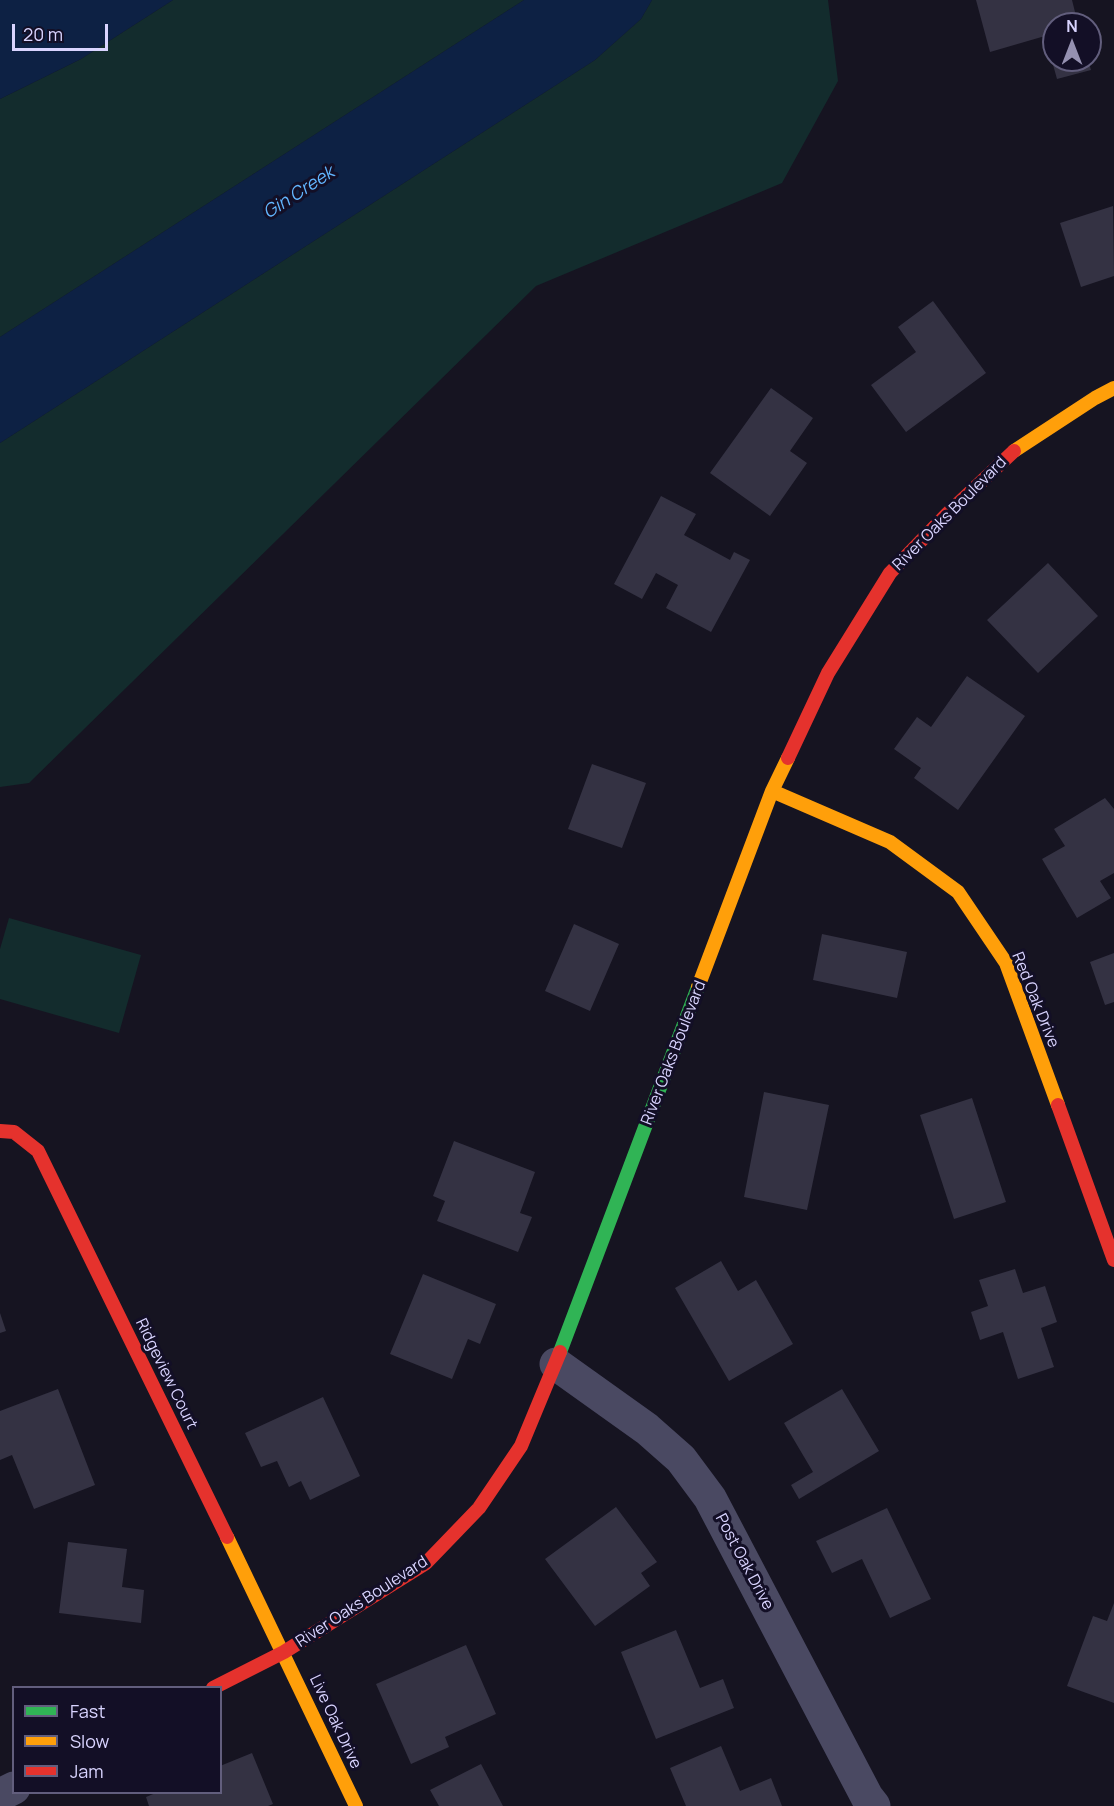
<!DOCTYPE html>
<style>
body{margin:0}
#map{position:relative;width:1114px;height:1806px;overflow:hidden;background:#161421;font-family:Manrope,sans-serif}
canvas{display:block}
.legend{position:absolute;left:12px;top:1686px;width:210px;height:108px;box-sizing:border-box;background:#130f26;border:2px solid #625e7d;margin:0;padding:8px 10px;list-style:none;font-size:18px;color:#d9d4ff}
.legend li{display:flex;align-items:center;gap:12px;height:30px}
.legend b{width:30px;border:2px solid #625e7d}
.north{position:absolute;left:1042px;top:12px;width:60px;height:60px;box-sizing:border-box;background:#130f26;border:2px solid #625e7d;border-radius:50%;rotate:0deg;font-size:16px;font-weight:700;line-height:24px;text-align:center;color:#d9d4ff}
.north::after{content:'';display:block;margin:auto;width:21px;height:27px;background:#9591b1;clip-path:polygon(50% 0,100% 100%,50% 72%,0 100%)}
.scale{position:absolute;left:12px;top:24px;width:96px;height:27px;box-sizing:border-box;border:3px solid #d9d4ff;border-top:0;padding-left:8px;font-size:18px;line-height:21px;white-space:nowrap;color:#d9d4ff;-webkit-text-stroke:4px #130f26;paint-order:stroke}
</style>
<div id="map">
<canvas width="1114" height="1806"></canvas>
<ul class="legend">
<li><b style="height:8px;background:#30b455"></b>Fast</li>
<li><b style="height:8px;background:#ff9f0a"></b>Slow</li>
<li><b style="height:8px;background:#e5322d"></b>Jam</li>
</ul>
<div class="north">N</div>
<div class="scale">20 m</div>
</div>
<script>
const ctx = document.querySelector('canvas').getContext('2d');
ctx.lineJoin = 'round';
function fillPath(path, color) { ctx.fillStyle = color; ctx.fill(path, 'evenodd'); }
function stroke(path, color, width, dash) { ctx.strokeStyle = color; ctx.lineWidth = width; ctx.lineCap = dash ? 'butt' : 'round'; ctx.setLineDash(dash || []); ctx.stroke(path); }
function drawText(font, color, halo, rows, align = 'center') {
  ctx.font = font + ' Manrope,sans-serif'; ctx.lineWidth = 6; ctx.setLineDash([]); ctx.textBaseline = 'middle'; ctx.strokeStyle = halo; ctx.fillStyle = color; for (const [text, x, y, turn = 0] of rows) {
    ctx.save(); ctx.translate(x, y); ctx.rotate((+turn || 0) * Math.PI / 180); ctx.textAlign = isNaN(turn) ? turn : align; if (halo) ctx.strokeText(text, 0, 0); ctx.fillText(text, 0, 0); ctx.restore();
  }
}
const green = new Path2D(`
 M 173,0 L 524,0 L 0,337 L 0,99 L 81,59 Z
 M 652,0 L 828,0 L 838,81 L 782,183 L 536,286 L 29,783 L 0,787 L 0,443 L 595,60 L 641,19 Z
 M 9,918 L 141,955 L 119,1033 L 0,999 L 0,949 Z`);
const water = new Path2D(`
 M 0,0 L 173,0 L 81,59 L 0,99 Z
 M 524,0 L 652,0 L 641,19 L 595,60 L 0,443 L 0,337 Z`);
const building = new Path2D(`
 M 976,0 L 1072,0 L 1078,24 L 1054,24 L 1054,60 L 1088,60 L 1091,70 L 1057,79 L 1045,36 L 990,52 Z
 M 1113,206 L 1114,276 L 1081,287 L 1060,223 Z
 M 933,301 L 986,373 L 906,432 L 871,385 L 916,352 L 898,327 Z
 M 771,388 L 813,418 L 790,451 L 807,463 L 770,516 L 710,473 Z
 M 661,496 L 696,514 L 684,535 L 730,560 L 734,552 L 750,560 L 711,632 L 666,608 L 678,585 L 656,573 L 642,599 L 614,584 Z
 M 1048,563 L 1098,616 L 1038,673 L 987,620 Z
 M 967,676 L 1025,716 L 958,810 L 914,778 L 921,768 L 894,749 L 917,717 L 931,727 Z
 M 592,764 L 646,783 L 622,848 L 568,829 Z
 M 1105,798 L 1114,809 L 1114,873 L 1100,881 L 1111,898 L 1077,918 L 1042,859 L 1065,846 L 1054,829 Z
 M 574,924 L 619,944 L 590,1011 L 545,991 Z
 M 822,934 L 907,952 L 897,998 L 813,980 Z
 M 1114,953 L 1114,1002 L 1105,1005 L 1090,962 Z
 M 764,1092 L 829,1105 L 807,1210 L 744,1197 Z
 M 972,1098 L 1006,1202 L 954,1219 L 920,1115 Z
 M 454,1141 L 535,1172 L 520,1213 L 532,1217 L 518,1252 L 437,1221 L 445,1201 L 433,1196 Z
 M 721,1261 L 738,1291 L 756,1280 L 793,1344 L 729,1381 L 675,1288 Z
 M 1015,1269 L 1023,1293 L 1045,1286 L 1057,1322 L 1041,1328 L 1054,1367 L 1018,1379 L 1003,1332 L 980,1340 L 971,1312 L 988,1306 L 979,1280 Z
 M 423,1274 L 496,1304 L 480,1344 L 468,1339 L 452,1379 L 390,1354 Z
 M 0,1313 L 6,1331 L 0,1333 Z
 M 58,1389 L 95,1485 L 34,1509 L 12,1455 L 0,1460 L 0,1411 Z
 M 842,1389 L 879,1451 L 799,1499 L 791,1485 L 813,1472 L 784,1423 Z
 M 323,1397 L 360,1476 L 310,1500 L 301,1481 L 289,1487 L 277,1461 L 261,1467 L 245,1433 Z
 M 616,1507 L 657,1562 L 641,1573 L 650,1586 L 595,1626 L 545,1559 Z
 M 887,1508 L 931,1599 L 890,1618 L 862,1559 L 832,1573 L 816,1541 Z
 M 68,1542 L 127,1549 L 122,1587 L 144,1590 L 141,1623 L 59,1613 Z
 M 1114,1603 L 1114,1703 L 1067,1686 L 1093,1616 L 1107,1621 Z
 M 676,1630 L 700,1688 L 723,1679 L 734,1708 L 656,1739 L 621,1652 Z
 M 466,1645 L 496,1714 L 445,1737 L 449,1747 L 411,1764 L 376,1684 Z
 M 721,1746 L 740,1791 L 771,1778 L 782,1806 L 686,1806 L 670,1768 Z
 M 252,1753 L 273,1804 L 268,1806 L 149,1806 L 146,1797 L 158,1792 L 220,1792 L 220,1766 Z
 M 481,1764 L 503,1806 L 439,1806 L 430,1790 Z`);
const street = new Path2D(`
 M 556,1364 L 647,1429 L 681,1459 L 710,1498 L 867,1797 L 874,1806
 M 0,1795 L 14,1788`);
const fast = new Path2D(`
 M 560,1352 L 698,987`);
const slow = new Path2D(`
 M 1014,451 L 1095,398 L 1114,388
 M 772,791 L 890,842 L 958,892 L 1006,963 L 1058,1105
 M 698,987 L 772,791 L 788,758
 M 227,1537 L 356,1806`);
const jam = new Path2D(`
 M 788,758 L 828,673 L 890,573 L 947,514 L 1014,451
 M 1058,1105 L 1114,1260
 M 0,1131 L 14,1132 L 38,1151 L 227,1537
 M 213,1688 L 284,1652 L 426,1563 L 479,1508 L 521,1446 L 560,1352`);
const streetNames = [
 ["River Oaks Boulevard",950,514,-45],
 ["Red Oak Drive",1035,1000,68],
 ["River Oaks Boulevard",674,1053,-69],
 ["Ridgeview Court",166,1374,64],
 ["Post Oak Drive",744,1562,62],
 ["River Oaks Boulevard",362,1602,-33],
 ["Live Oak Drive",335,1722,65]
];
const waterNames = [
 ["Gin Creek",299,193,-33]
];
fillPath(green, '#132c2d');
fillPath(water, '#0d2144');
fillPath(building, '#343243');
stroke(street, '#4a4962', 33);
stroke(fast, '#30b455', 14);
stroke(slow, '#ff9f0a', 14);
stroke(jam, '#e5322d', 14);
drawText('16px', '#d9d4ff', '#130f26', streetNames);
drawText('italic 18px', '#62b6ff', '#130f26', waterNames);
</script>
